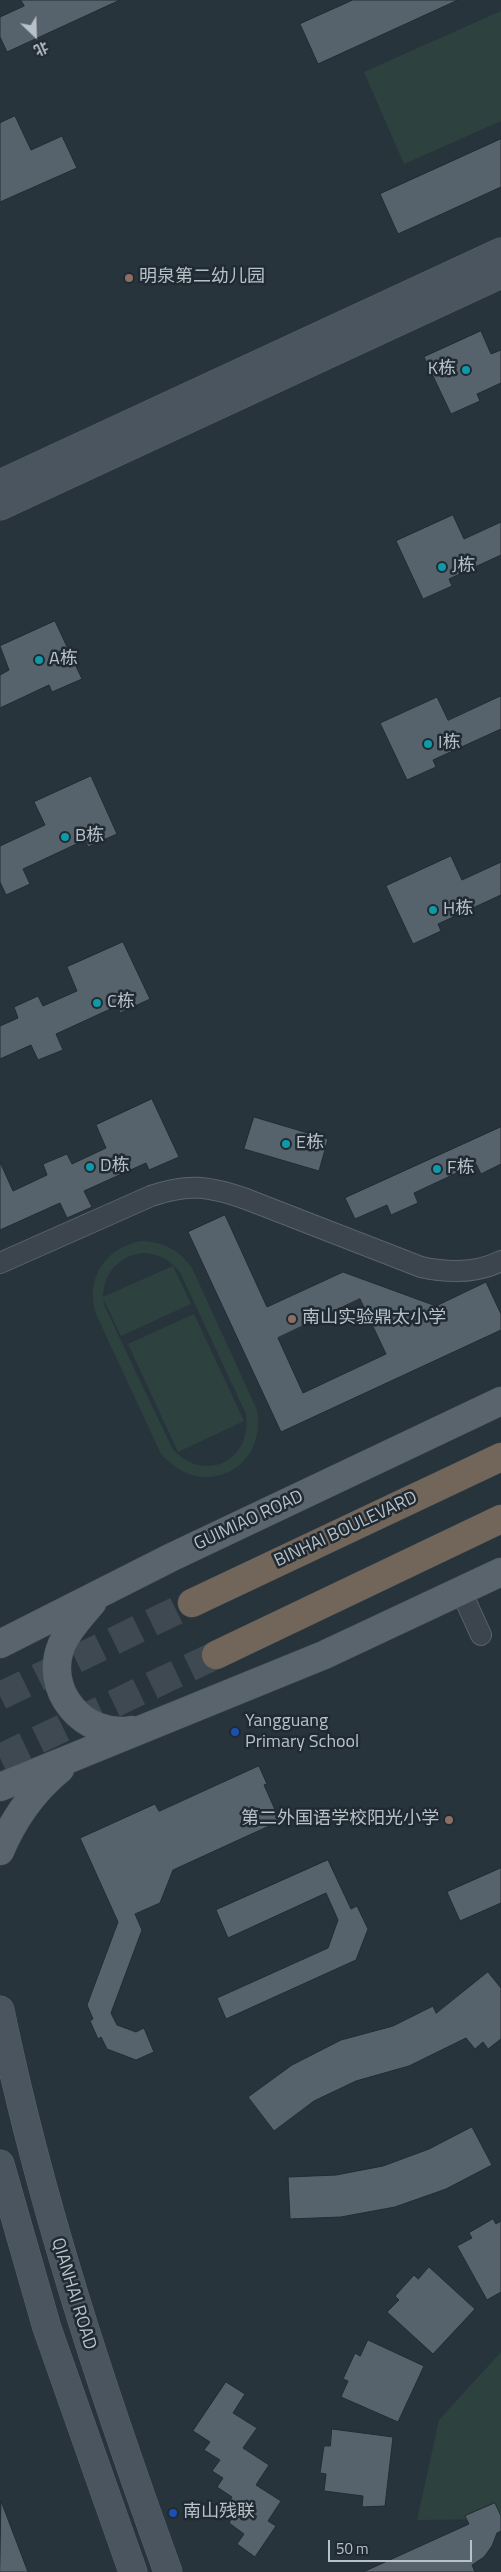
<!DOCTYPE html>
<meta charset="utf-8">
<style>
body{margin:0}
#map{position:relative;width:501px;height:2572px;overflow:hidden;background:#28343c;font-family:"Titillium Web","Noto Sans SC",sans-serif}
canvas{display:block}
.north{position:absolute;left:10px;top:10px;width:50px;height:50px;-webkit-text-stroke:4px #202a32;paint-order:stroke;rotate:156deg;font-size:14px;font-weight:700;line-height:20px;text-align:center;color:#b8c0c8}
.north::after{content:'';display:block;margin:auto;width:18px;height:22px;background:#b8c0c8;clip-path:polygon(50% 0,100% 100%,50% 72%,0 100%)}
.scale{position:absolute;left:328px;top:2540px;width:144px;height:22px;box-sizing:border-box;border:2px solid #b8c0c8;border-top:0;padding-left:6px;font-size:15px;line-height:18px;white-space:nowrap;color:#b8c0c8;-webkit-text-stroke:4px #202a32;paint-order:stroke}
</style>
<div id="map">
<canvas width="501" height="2572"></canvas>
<div class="north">北</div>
<div class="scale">50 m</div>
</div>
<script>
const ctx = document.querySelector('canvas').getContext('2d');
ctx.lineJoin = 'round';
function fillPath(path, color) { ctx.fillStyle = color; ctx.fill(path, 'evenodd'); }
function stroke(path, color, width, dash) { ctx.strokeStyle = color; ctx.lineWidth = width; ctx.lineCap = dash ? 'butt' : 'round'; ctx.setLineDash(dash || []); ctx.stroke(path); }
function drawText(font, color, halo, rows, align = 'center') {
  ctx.font = font + ' "Titillium Web","Noto Sans SC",sans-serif'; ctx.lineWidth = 5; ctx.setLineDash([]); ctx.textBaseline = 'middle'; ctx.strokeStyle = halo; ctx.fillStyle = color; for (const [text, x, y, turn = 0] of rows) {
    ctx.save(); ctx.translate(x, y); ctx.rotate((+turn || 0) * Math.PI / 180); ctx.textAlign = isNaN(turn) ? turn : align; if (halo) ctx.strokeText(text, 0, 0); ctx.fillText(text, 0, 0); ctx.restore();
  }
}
const green = new Path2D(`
 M 501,11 L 501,121 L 404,164 L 364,72 Z
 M 141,1241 C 164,1242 179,1250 192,1268 L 257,1410 C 267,1471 201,1501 161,1454 L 96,1314 C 85,1278 105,1248 141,1241 ZM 143,1253 C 159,1254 169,1259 180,1272 L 246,1414 C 253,1461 203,1485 172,1448 L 105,1307 L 103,1298 L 121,1336 L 191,1304 L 173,1266 L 103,1297 C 104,1273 118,1256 143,1253 Z
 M 194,1314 L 244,1421 L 178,1452 L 128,1344 Z
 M 501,2352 L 501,2519 L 417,2520 L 439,2420 Z`);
const building = new Path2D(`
 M 21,0 L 120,0 L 7,52 L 0,37 L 0,17 L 24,6 Z
 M 353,0 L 458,0 L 318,64 L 300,24 Z
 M 15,116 L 31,150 L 62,136 L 77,168 L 0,202 L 0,123 Z
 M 501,139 L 501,187 L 398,234 L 380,194 Z
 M 481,331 L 491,354 L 501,350 L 501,383 L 477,394 L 480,401 L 451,414 L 424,357 Z
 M 453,515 L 464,539 L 501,522 L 501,555 L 449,579 L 452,586 L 423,599 L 396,541 Z
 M 55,621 L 82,679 L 52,692 L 49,685 L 0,708 L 0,675 L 9,670 L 0,646 Z
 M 501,696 L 501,729 L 433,760 L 436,767 L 407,780 L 380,723 L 437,697 L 448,720 Z
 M 91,776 L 117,834 L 88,847 L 85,840 L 23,869 L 30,884 L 6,895 L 0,882 L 0,846 L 45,825 L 34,802 Z
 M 451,856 L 462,880 L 501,862 L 501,895 L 438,924 L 441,931 L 413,944 L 386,886 Z
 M 123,942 L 150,999 L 120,1013 L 117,1006 L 56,1034 L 63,1050 L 38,1060 L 31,1045 L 0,1059 L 0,1026 L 18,1018 L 14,1007 L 38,996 L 43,1006 L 77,991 L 67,967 Z
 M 152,1099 L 179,1157 L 149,1170 L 146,1163 L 84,1191 L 92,1207 L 67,1218 L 60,1203 L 0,1230 L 0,1162 L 13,1191 L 47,1175 L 43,1164 L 67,1154 L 72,1164 L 106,1148 L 96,1125 Z
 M 254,1117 L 328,1139 L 319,1171 L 244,1149 Z
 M 501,1127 L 501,1164 L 481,1174 L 476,1164 L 414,1193 L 418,1203 L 391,1215 L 387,1205 L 355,1219 L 345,1198 Z
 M 225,1215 L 267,1307 L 343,1272 L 436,1306 L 486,1282 L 501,1314 L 501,1330 L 281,1432 L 188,1232 ZM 360,1299 L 386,1354 L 303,1393 L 278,1338 Z
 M 259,1766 L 267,1784 L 264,1785 L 280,1821 L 173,1870 L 160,1903 L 135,1914 L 142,1930 L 111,2013 L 117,2025 L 136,2032 L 144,2028 L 154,2052 L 136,2060 L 107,2049 L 101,2037 L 98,2039 L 90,2021 L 93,2019 L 87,2005 L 118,1922 L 80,1838 L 155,1804 L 159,1811 Z
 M 328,1860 L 351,1909 L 357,1906 L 368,1929 L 356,1960 L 226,2019 L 217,1998 L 328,1948 L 338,1920 L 326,1893 L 228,1938 L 216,1910 Z
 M 501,1868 L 501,1903 L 460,1921 L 447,1892 Z
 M 488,1972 L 501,1988 L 501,2039 L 488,2049 L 483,2042 L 475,2049 L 466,2038 L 409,2066 L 356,2081 L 314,2101 L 274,2131 L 248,2097 L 292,2065 L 341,2040 L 393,2026 L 433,2006 L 436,2013 Z
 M 472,2127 L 492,2165 L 446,2189 L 395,2207 L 341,2217 L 290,2219 L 288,2177 L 336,2175 L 383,2166 L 429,2149 Z
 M 493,2219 L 496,2224 L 501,2221 L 501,2292 L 487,2300 L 457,2246 L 472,2238 L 469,2233 Z
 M 429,2267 L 475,2309 L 433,2354 L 387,2312 L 399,2300 L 395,2296 L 414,2275 L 418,2279 Z
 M 368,2340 L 424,2366 L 398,2422 L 341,2397 L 348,2381 L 343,2379 L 355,2353 L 360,2356 Z
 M 226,2382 L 245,2394 L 233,2413 L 257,2428 L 243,2448 L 269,2465 L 256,2485 L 281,2501 L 268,2521 L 276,2526 L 255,2557 L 237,2544 L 244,2534 L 229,2523 L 235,2514 L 225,2508 L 232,2497 L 217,2487 L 223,2478 L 212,2471 L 220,2460 L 204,2450 L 210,2442 L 193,2431 Z
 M 332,2429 L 393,2437 L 385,2506 L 362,2507 L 363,2496 L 324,2491 L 326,2474 L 320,2473 L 324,2446 L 330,2446 Z
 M 1,2501 L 28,2572 L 0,2572 Z
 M 495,2503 L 501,2516 L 501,2531 L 497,2533 L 492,2546 L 484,2557 L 472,2565 L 475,2572 L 363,2572 L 469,2524 L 465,2516 Z`);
const highwayTunnel = new Path2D(`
 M 0,1696 L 192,1603
 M 0,1758 L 216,1655`);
const street = new Path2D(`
 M 0,1263 L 151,1196 C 188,1183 209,1186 246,1199 L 421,1267 C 448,1273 475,1274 501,1261
 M 461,1591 L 481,1635`);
const secondary = new Path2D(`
 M 0,484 L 501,252
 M 0,506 L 501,274
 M 0,2010 C 40,2203 101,2387 168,2572
 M 0,2164 L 47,2328 L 133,2572`);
const primary = new Path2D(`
 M 92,1603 C 81,1616 69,1628 62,1644 C 42,1690 84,1739 132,1730
 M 0,1644 L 172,1557 L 501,1401
 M 0,1787 L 324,1655 L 501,1572
 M 0,1851 C 14,1818 32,1792 60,1769`);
const highway = new Path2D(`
 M 192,1603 L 501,1457
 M 216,1655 L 501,1519`);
const markers = [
 [129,278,5,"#8d6e63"],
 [466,370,5,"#0f9aa8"],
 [442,567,5,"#0f9aa8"],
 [39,660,5,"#0f9aa8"],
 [428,744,5,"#0f9aa8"],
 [65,837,5,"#0f9aa8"],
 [433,910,5,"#0f9aa8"],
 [97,1003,5,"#0f9aa8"],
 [286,1144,5,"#0f9aa8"],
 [90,1167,5,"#0f9aa8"],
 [437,1169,5,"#0f9aa8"],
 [292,1319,5,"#8d6e63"],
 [235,1732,5,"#1a4fb4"],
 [449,1820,5,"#8d6e63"],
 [173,2513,5,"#1a4fb4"]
];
const poiNames = [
 ["明泉第二幼儿园",139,278],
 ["K栋",456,370,"right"],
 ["J栋",452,567],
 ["A栋",49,660],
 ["I栋",438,744],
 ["B栋",75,837],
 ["H栋",443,910],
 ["C栋",107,1003],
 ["E栋",296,1144],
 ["D栋",100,1167],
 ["F栋",447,1169],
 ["南山实验鼎太小学",302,1319],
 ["Yangguang",245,1722],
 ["Primary School",245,1743],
 ["第二外国语学校阳光小学",439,1820,"right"],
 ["南山残联",183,2513]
];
const streetNames = [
 ["GUIMIAO ROAD",249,1521,-25],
 ["BINHAI BOULEVARD",346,1530,-25],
 ["QIANHAI ROAD",73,2294,73]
];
fillPath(green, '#2d423f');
fillPath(building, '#56626c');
stroke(building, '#222c34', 1);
stroke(highwayTunnel, '#3e4951', 28, [28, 14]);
stroke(street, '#59636b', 22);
stroke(secondary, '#59636b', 29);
stroke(primary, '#485159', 29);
stroke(highway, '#465058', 29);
stroke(street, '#3c454d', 20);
stroke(secondary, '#4a555f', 28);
stroke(primary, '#5a646d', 28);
stroke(highway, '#72655a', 28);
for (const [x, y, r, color] of markers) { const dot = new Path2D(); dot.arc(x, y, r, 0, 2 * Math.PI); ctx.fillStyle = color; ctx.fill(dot); stroke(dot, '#202a32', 2); }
drawText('18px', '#b8c0c8', '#202a32', poiNames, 'left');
drawText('18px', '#b8c0c8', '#202a32', streetNames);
</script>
